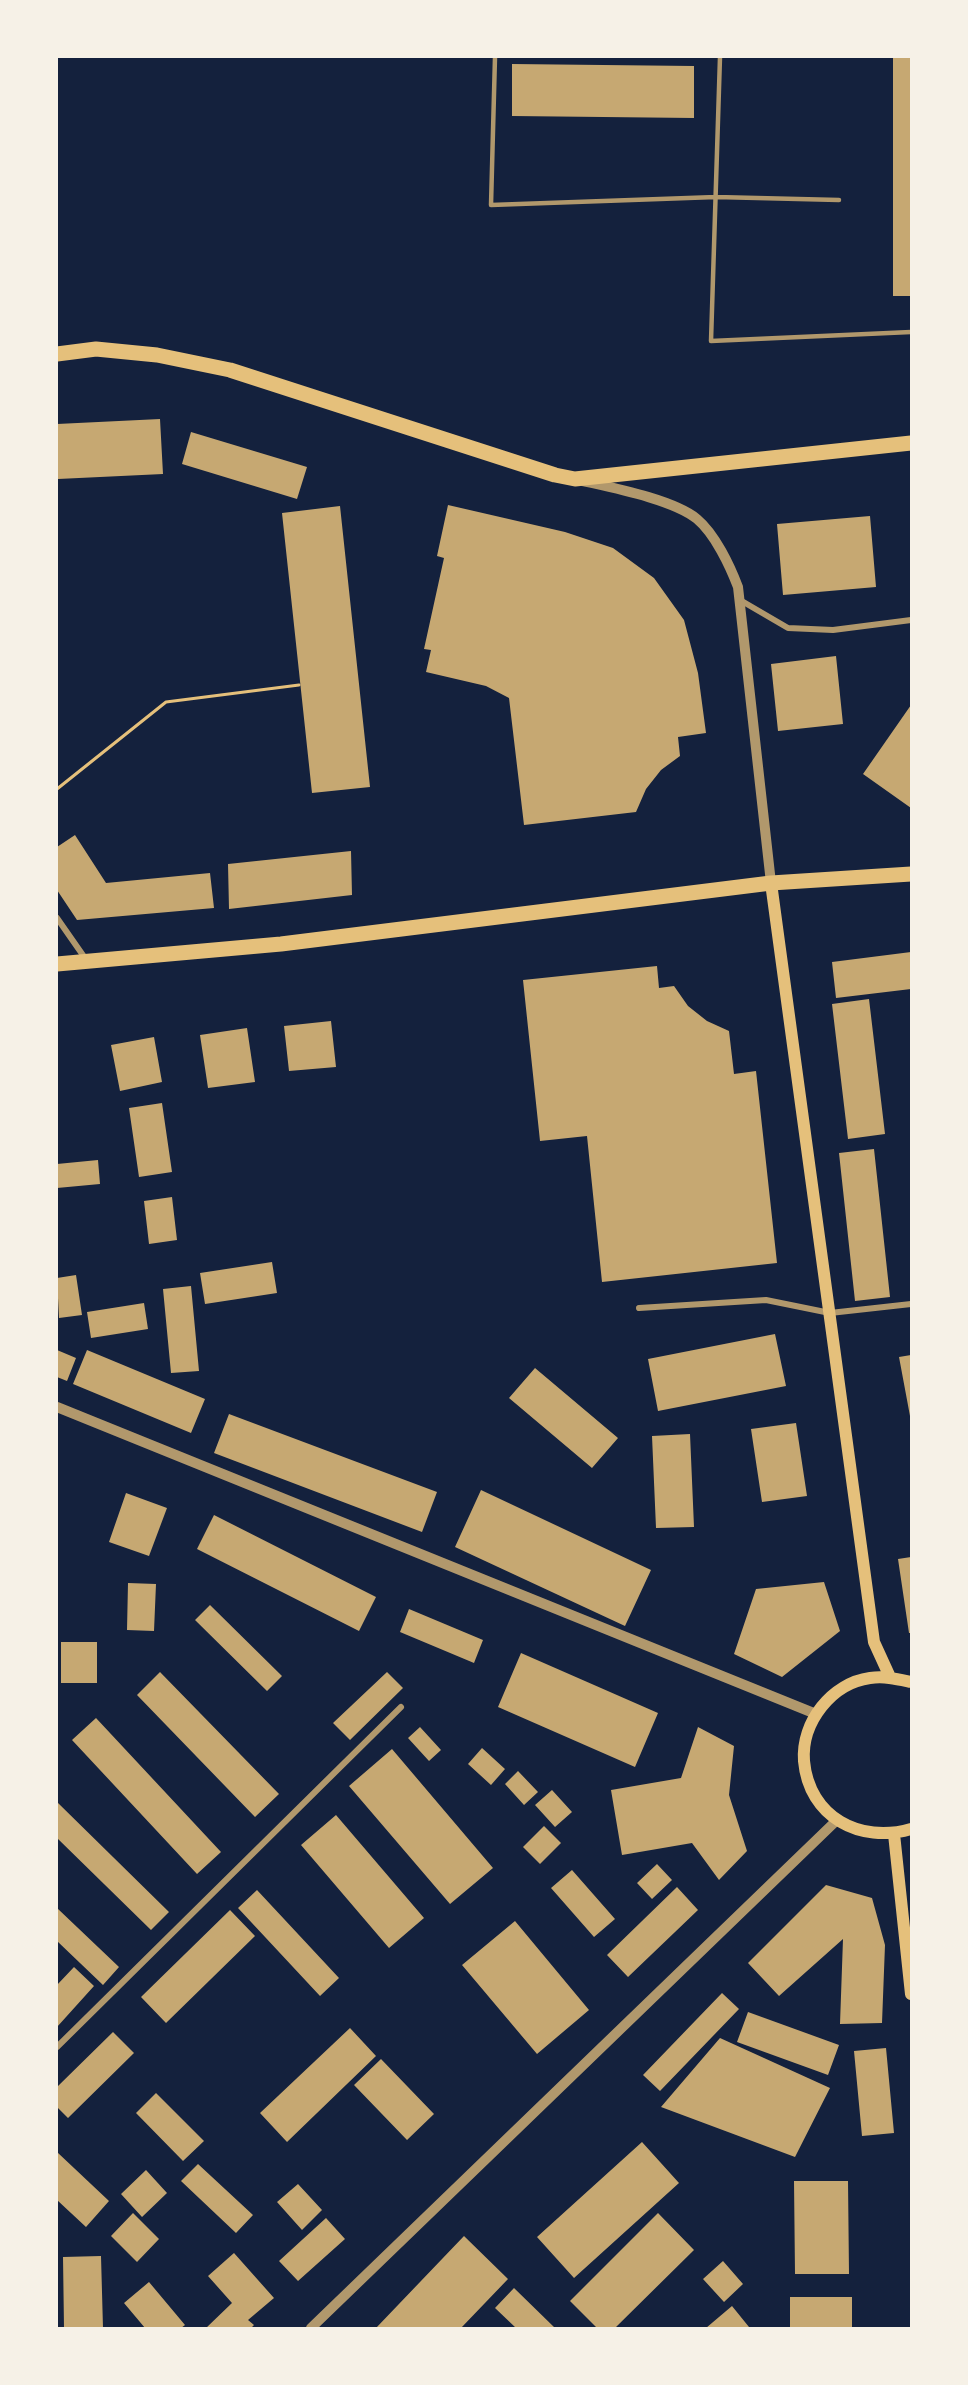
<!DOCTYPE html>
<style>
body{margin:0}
#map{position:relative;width:968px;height:2385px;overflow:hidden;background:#14213d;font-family:"Alegreya Sans",sans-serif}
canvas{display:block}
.frame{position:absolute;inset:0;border:58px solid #f6f1e7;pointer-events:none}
</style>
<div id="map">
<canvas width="968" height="2385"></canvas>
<div class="frame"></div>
</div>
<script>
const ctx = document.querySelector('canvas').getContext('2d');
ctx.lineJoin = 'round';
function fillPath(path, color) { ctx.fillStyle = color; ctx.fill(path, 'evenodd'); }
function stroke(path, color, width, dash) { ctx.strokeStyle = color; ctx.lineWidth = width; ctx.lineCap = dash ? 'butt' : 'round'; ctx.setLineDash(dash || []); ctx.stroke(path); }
const building = new Path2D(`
 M 893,57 L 911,57 L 911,296 L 893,296 Z
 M 512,64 L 694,66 L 694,118 L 512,116 Z
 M 160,419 L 163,474 L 58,479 L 57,424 Z
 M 191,432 L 307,467 L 297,499 L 182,464 Z
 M 448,505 L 565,532 L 613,548 L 654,578 L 684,620 L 698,673 L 706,733 L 678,737 L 680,756 L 661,770 L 646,789 L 636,812 L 524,825 L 509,698 L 486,686 L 426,672 L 431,650 L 424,649 L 444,558 L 437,556 Z
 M 340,506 L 370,787 L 312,793 L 282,513 Z
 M 870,516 L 876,587 L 783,595 L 777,524 Z
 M 836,656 L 843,724 L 778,731 L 771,664 Z
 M 911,705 L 911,808 L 863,774 Z
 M 75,835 L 106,883 L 210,873 L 214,908 L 77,920 L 57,890 L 57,847 Z
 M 351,851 L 352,895 L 229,909 L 228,864 Z
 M 911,952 L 911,989 L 836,998 L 832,962 Z
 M 657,966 L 659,988 L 674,986 L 688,1006 L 707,1021 L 729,1031 L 734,1074 L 756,1071 L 777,1263 L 602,1282 L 587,1136 L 540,1141 L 523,980 Z
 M 869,999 L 885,1134 L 848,1139 L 832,1004 Z
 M 331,1021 L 336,1067 L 289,1071 L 284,1026 Z
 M 247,1028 L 255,1082 L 208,1088 L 200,1035 Z
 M 154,1037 L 162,1082 L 120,1091 L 111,1045 Z
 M 162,1103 L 172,1172 L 139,1177 L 129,1108 Z
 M 874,1149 L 890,1297 L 855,1301 L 839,1153 Z
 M 98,1160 L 100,1184 L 57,1188 L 57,1164 Z
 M 172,1197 L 177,1240 L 149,1244 L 144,1201 Z
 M 272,1262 L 277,1293 L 205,1304 L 200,1273 Z
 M 76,1275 L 82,1315 L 59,1318 L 57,1278 Z
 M 191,1286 L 199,1371 L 171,1373 L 163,1289 Z
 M 144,1303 L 148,1329 L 91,1338 L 87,1312 Z
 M 775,1334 L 786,1386 L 658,1411 L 648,1359 Z
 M 57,1350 L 76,1358 L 67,1381 L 57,1377 Z
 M 87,1350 L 205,1399 L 191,1433 L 73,1384 Z
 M 911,1355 L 911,1416 L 910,1416 L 899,1357 Z
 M 535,1368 L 618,1438 L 592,1468 L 509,1398 Z
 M 229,1414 L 437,1492 L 422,1532 L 214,1453 Z
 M 796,1423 L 807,1496 L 762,1502 L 751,1429 Z
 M 690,1434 L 694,1527 L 656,1528 L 652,1436 Z
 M 481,1490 L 651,1570 L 625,1626 L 455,1547 Z
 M 126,1493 L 167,1508 L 149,1556 L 109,1542 Z
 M 214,1515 L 376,1597 L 359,1631 L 197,1549 Z
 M 911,1557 L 911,1633 L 909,1633 L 898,1559 Z
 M 824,1582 L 840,1631 L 782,1677 L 734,1654 L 756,1589 Z
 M 128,1583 L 156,1584 L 154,1631 L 127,1630 Z
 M 210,1605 L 282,1676 L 267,1691 L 195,1620 Z
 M 409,1609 L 483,1640 L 474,1663 L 400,1632 Z
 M 61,1642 L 97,1642 L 97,1683 L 61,1683 Z
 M 521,1653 L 658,1713 L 635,1767 L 498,1707 Z
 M 160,1672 L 279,1794 L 255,1817 L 137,1695 Z
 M 387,1672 L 403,1688 L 350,1740 L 333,1723 Z
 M 96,1718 L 221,1852 L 197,1874 L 72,1740 Z
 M 420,1727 L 441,1750 L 429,1761 L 408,1738 Z
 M 698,1727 L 734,1746 L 729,1795 L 747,1851 L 719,1880 L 692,1843 L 622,1855 L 611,1790 L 681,1778 Z
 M 482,1748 L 505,1769 L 491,1785 L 468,1764 Z
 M 392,1749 L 493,1868 L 450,1904 L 349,1786 Z
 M 518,1771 L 538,1792 L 524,1805 L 505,1784 Z
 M 552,1790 L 572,1812 L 555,1827 L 535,1805 Z
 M 57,1802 L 169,1912 L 151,1930 L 57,1838 Z
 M 336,1815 L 424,1918 L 389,1948 L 301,1845 Z
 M 544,1826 L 561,1843 L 540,1864 L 523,1847 Z
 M 657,1864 L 672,1880 L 652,1899 L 637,1883 Z
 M 572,1870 L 615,1919 L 594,1937 L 551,1888 Z
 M 826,1885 L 872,1898 L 885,1945 L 882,2023 L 840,2024 L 843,1939 L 779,1996 L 748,1963 Z
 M 677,1887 L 698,1910 L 628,1977 L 607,1955 Z
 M 257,1890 L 339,1978 L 320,1996 L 238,1908 Z
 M 57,1908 L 119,1967 L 103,1985 L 57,1941 Z
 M 230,1910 L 255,1936 L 166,2023 L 141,1997 Z
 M 515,1921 L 589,2010 L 537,2054 L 462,1965 Z
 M 74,1967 L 94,1986 L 57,2027 L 57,1985 Z
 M 722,1993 L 739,2009 L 660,2091 L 643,2075 Z
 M 748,2012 L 839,2045 L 828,2075 L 737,2042 Z
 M 350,2028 L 376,2056 L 287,2142 L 260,2113 Z
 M 113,2032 L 134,2053 L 68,2118 L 57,2107 L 57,2087 Z
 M 720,2038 L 830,2088 L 795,2157 L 661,2107 Z
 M 886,2048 L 894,2133 L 862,2136 L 854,2051 Z
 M 381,2059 L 434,2114 L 407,2140 L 354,2085 Z
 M 156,2093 L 204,2141 L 183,2161 L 136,2113 Z
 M 642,2142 L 679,2183 L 574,2278 L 537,2237 Z
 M 57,2152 L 109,2201 L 86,2227 L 57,2200 Z
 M 198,2164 L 253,2215 L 236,2233 L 181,2181 Z
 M 146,2170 L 167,2193 L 142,2217 L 121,2194 Z
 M 794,2181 L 848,2181 L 849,2274 L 795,2274 Z
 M 298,2184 L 322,2210 L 302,2230 L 277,2202 Z
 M 133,2213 L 159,2239 L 137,2262 L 111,2236 Z
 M 658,2213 L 694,2250 L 615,2328 L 597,2328 L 570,2301 Z
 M 326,2218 L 345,2239 L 298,2281 L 279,2261 Z
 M 464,2236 L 508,2279 L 461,2328 L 376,2328 Z
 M 234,2253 L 274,2298 L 248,2320 L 254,2325 L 251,2328 L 206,2328 L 232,2303 L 208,2276 Z
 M 101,2256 L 103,2328 L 64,2328 L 63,2257 Z
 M 723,2261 L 743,2284 L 724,2302 L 703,2279 Z
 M 149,2282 L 185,2325 L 181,2328 L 145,2328 L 124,2303 Z
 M 514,2288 L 555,2328 L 516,2328 L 495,2308 Z
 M 790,2297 L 852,2297 L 852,2328 L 790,2328 Z
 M 732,2306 L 749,2327 L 706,2328 Z`);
const path = new Path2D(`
 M 57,789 L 166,702 L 299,685`);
const service = new Path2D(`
 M 495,57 L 491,205 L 716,197 L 839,200
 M 720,57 L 711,341 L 911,332`);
const minor = new Path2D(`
 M 740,600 L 788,628 L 833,630 L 911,620
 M 57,918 L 87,961
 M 639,1308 L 766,1300 L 830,1313 L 911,1304
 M 57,2047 L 401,1707`);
const tertiary = new Path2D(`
 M 583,481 C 614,488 674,500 697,519 C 715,534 730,566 738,587 L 771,883
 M 57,1407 L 816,1714
 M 311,2328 L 837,1820`);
const secondary = new Path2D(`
 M 771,883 L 874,1642 L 890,1677
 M 911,1682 C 897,1679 885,1676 870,1678 C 832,1683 801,1722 804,1761 C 809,1817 860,1844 911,1829
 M 894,1834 L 911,1994`);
const primary = new Path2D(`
 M 57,354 L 96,349 L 157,355 L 230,370 L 555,475 L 575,479 L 911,443
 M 57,964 L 281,944 L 771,883 L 911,874`);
fillPath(building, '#c6a872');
stroke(path, '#e5c07b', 3);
stroke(service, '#b1986c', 4.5);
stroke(minor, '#b1986c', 6);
stroke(tertiary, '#b1986c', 10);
stroke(secondary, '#e5c07b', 12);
stroke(primary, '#e5c07b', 15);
</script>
